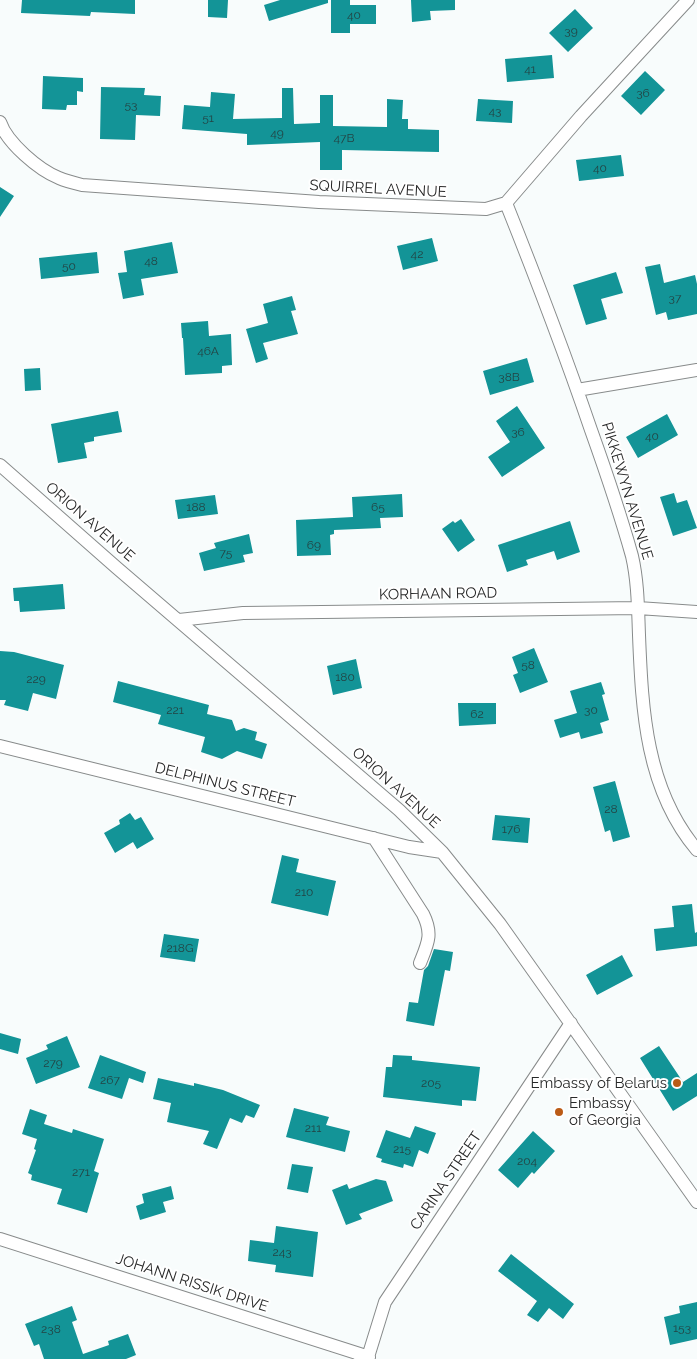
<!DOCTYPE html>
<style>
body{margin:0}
canvas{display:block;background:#f8fcfc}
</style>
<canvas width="697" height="1359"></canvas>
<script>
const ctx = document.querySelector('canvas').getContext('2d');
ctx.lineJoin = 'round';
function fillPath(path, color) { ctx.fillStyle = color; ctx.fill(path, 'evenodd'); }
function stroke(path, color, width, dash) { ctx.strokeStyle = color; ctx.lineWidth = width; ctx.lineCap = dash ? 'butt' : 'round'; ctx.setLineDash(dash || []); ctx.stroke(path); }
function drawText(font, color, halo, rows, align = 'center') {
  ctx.font = font + ' Raleway,sans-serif'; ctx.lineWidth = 4; ctx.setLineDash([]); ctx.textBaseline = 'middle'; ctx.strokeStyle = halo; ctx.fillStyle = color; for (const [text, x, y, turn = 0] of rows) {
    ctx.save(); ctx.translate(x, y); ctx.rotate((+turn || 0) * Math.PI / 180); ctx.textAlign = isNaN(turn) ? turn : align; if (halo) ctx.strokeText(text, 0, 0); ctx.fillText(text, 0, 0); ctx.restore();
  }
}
const building = new Path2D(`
 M 22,0 L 135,0 L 135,14 L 91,12 L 90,16 L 21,13 Z
 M 208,0 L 228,0 L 227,18 L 208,17 Z
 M 280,0 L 328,0 L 328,3 L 269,21 L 264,5 Z
 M 331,0 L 350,0 L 350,5 L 376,5 L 376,24 L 350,24 L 350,33 L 331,33 Z
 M 411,0 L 455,0 L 455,10 L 430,11 L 431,20 L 412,22 Z
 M 575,9 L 593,28 L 568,52 L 549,33 Z
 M 552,55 L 554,78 L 507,82 L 505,59 Z
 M 645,71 L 665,90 L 641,115 L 621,96 Z
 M 43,76 L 83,78 L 83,92 L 77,91 L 77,105 L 67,105 L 66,110 L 42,109 Z
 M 101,87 L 145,88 L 144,95 L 161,96 L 160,116 L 136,115 L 135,140 L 100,139 Z
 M 282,88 L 293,88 L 294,124 L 320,123 L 320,95 L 333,95 L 333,126 L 387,127 L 387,99 L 403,100 L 402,119 L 408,119 L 408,129 L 439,130 L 439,152 L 342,150 L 342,170 L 320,170 L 320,142 L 247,145 L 247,134 L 182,129 L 184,105 L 210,107 L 211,92 L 235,94 L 233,119 L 282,118 Z
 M 478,99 L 513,101 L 512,123 L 476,121 Z
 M 621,155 L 624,176 L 579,181 L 576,160 Z
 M 0,187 L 14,196 L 0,217 Z
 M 432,238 L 438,261 L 403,270 L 397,246 Z
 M 172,242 L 178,273 L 141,279 L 144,295 L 123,299 L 118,273 L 127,272 L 124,251 Z
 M 97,252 L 99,273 L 41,279 L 39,258 Z
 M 660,264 L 664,283 L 695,275 L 697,284 L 697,314 L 668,320 L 666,312 L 656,315 L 645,267 Z
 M 616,272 L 623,293 L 601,299 L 607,319 L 586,325 L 573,285 Z
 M 292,296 L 296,310 L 291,311 L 298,334 L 263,343 L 268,359 L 256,363 L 246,329 L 268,323 L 263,304 Z
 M 208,321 L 209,336 L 231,334 L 232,365 L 222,366 L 222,373 L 185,375 L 183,338 L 182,338 L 181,323 Z
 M 527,358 L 534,382 L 490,395 L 483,371 Z
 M 40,368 L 41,390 L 25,391 L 24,369 Z
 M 517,406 L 545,448 L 502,477 L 488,457 L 510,442 L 496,421 Z
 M 118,411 L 122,432 L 94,437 L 94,441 L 84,443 L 87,458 L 58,463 L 51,424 Z
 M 667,414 L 678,435 L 638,458 L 626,437 Z
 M 674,493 L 677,503 L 687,500 L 697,528 L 673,536 L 660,497 Z
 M 402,494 L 403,517 L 380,518 L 381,528 L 334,530 L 334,534 L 330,535 L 331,555 L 297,556 L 296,520 L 353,517 L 352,497 Z
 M 215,495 L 218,514 L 178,519 L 175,500 Z
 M 461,519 L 475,540 L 458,552 L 442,529 L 453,521 L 455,523 Z
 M 570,521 L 580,552 L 557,560 L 554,551 L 526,560 L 528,565 L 507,572 L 498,545 Z
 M 249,534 L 253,553 L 243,555 L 245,562 L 204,571 L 199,553 L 216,548 L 214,543 Z
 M 63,584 L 65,609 L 20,612 L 19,601 L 14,601 L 13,588 Z
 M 534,648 L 548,682 L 520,693 L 513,675 L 518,673 L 512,657 Z
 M 0,651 L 14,652 L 64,665 L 56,699 L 33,693 L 28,711 L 4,705 L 6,700 L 0,700 Z
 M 356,659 L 362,688 L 333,695 L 327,666 Z
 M 118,681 L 209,705 L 207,714 L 232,720 L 236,731 L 244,728 L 257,732 L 255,740 L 267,744 L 262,759 L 237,751 L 222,759 L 201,752 L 205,737 L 158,724 L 161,715 L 113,702 Z
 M 601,682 L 605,694 L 602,695 L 609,720 L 600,723 L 603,733 L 581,739 L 579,732 L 560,738 L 554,720 L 577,713 L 570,691 Z
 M 458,703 L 496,703 L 496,724 L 459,726 Z
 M 615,781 L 630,837 L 613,842 L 610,830 L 605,832 L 593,787 Z
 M 130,813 L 135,820 L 141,817 L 154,839 L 137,849 L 133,842 L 115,853 L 104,833 L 120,824 L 119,820 Z
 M 495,815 L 530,818 L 528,843 L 492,840 Z
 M 282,855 L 299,859 L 296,872 L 336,881 L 328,916 L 271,903 Z
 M 692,904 L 695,933 L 697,932 L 697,946 L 656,951 L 654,929 L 674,927 L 672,906 Z
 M 164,934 L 199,939 L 195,962 L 160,957 Z
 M 434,949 L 453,952 L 450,971 L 445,970 L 434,1026 L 406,1021 L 409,1002 L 418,1003 L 424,970 L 428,966 Z
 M 622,955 L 633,976 L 597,995 L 586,975 Z
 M 0,1033 L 21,1039 L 18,1054 L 0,1049 Z
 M 67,1036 L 80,1067 L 36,1084 L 26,1058 L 48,1049 L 46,1045 Z
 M 659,1046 L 683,1082 L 697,1073 L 697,1096 L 673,1111 L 640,1058 Z
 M 100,1055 L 146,1072 L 143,1083 L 129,1078 L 122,1099 L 88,1088 Z
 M 393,1055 L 412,1056 L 412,1060 L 480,1067 L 476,1101 L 462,1100 L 462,1106 L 383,1097 L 386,1067 L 392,1067 Z
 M 158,1078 L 194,1086 L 194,1083 L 223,1090 L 260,1105 L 254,1118 L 246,1115 L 242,1123 L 230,1118 L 217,1149 L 203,1144 L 209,1131 L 167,1122 L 171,1103 L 153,1099 Z
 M 294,1108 L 329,1117 L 326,1125 L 350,1131 L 345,1152 L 286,1137 Z
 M 30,1109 L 47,1115 L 44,1124 L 72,1133 L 73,1129 L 104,1139 L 94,1171 L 99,1173 L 87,1213 L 57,1204 L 62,1189 L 31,1180 L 32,1175 L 28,1173 L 36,1150 L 34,1149 L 37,1139 L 22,1134 Z
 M 415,1126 L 436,1133 L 428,1154 L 419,1150 L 413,1167 L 404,1164 L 403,1168 L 381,1162 L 382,1159 L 376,1157 L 386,1130 L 410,1138 Z
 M 533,1131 L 555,1151 L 534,1174 L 532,1172 L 518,1188 L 498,1170 Z
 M 292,1164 L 313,1167 L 308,1193 L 287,1189 Z
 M 376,1179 L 386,1181 L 393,1201 L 359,1214 L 362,1219 L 346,1225 L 332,1190 L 347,1184 L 349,1189 Z
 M 171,1186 L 174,1199 L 163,1202 L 166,1212 L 140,1220 L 136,1206 L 144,1203 L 142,1194 Z
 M 276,1226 L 318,1232 L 313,1277 L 275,1272 L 276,1265 L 248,1261 L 250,1240 L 274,1243 Z
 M 511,1254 L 574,1304 L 563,1319 L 549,1308 L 538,1322 L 527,1315 L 537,1301 L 498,1271 Z
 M 697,1302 L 697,1339 L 670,1345 L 664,1317 L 680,1313 L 679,1306 Z
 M 72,1306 L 77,1320 L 72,1322 L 83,1354 L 109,1345 L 108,1341 L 128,1334 L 136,1355 L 126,1359 L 44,1359 L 39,1344 L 34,1346 L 25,1324 Z`);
const minor = new Path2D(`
 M 0,122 C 7,143 39,170 59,178 C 66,181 74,183 82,185 L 319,202 L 486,209 L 506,203 L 581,116 L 688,0
 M 506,203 C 536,278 565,354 591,430 C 606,472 620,513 632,556 C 638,582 638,609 639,635 C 642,711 646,790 697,850
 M 577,390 L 697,370
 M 0,465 L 117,568 L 399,810 L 442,852 L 500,924 L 697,1202
 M 179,620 L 243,613 L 638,608 L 697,612
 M 0,746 L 409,847 L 442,852
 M 374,838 L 423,914 C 433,934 428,943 420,963
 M 0,1239 L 369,1357
 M 360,1359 L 368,1357 L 385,1302 L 571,1023`);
const markers = [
 [677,1083,5,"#bb5b16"],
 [559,1112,5,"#bb5b16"]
];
const numberNames = [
 ["40",354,15],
 ["39",571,31],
 ["41",530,69],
 ["36",643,93],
 ["53",131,105],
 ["43",495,111],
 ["51",208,118],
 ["49",277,133],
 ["47B",344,138],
 ["40",600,168],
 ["42",417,254],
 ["48",151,261],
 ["50",69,266],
 ["37",675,298],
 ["46A",208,351],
 ["38B",509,377],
 ["36",518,432],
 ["40",652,436],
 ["188",196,507],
 ["65",378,507],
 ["69",314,545],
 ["75",226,553],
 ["58",528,665],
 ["180",345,677],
 ["229",36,679],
 ["221",175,710],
 ["30",591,710],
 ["62",477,714],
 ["28",611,809],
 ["176",511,829],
 ["210",304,892],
 ["218G",180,948],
 ["279",53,1063],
 ["267",110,1080],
 ["205",431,1083],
 ["211",313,1128],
 ["215",402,1149],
 ["204",527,1161],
 ["271",81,1172],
 ["243",282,1252],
 ["153",682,1328],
 ["238",51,1329]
];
const streetNames = [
 ["SQUIRREL AVENUE",378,189,3],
 ["PIKKEWYN AVENUE",627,491,73],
 ["ORION AVENUE",90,522,41],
 ["KORHAAN ROAD",438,594,-1],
 ["DELPHINUS STREET",225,785,14],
 ["ORION AVENUE",396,788,42],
 ["CARINA STREET",446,1181,-56],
 ["JOHANN RISSIK DRIVE",192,1283,18]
];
const poiNames = [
 ["Embassy of Belarus",667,1083],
 ["Embassy",569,1103,"left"],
 ["of Georgia",569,1120,"left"]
];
fillPath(building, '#139497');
stroke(minor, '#888b8b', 14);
stroke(minor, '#fff', 12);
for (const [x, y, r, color] of markers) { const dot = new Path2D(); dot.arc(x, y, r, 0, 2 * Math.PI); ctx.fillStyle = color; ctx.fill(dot); stroke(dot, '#fff', 2); }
drawText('12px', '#234444', null, numberNames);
drawText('15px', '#282929', '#fff', streetNames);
drawText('15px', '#282929', '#fff', poiNames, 'right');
</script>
